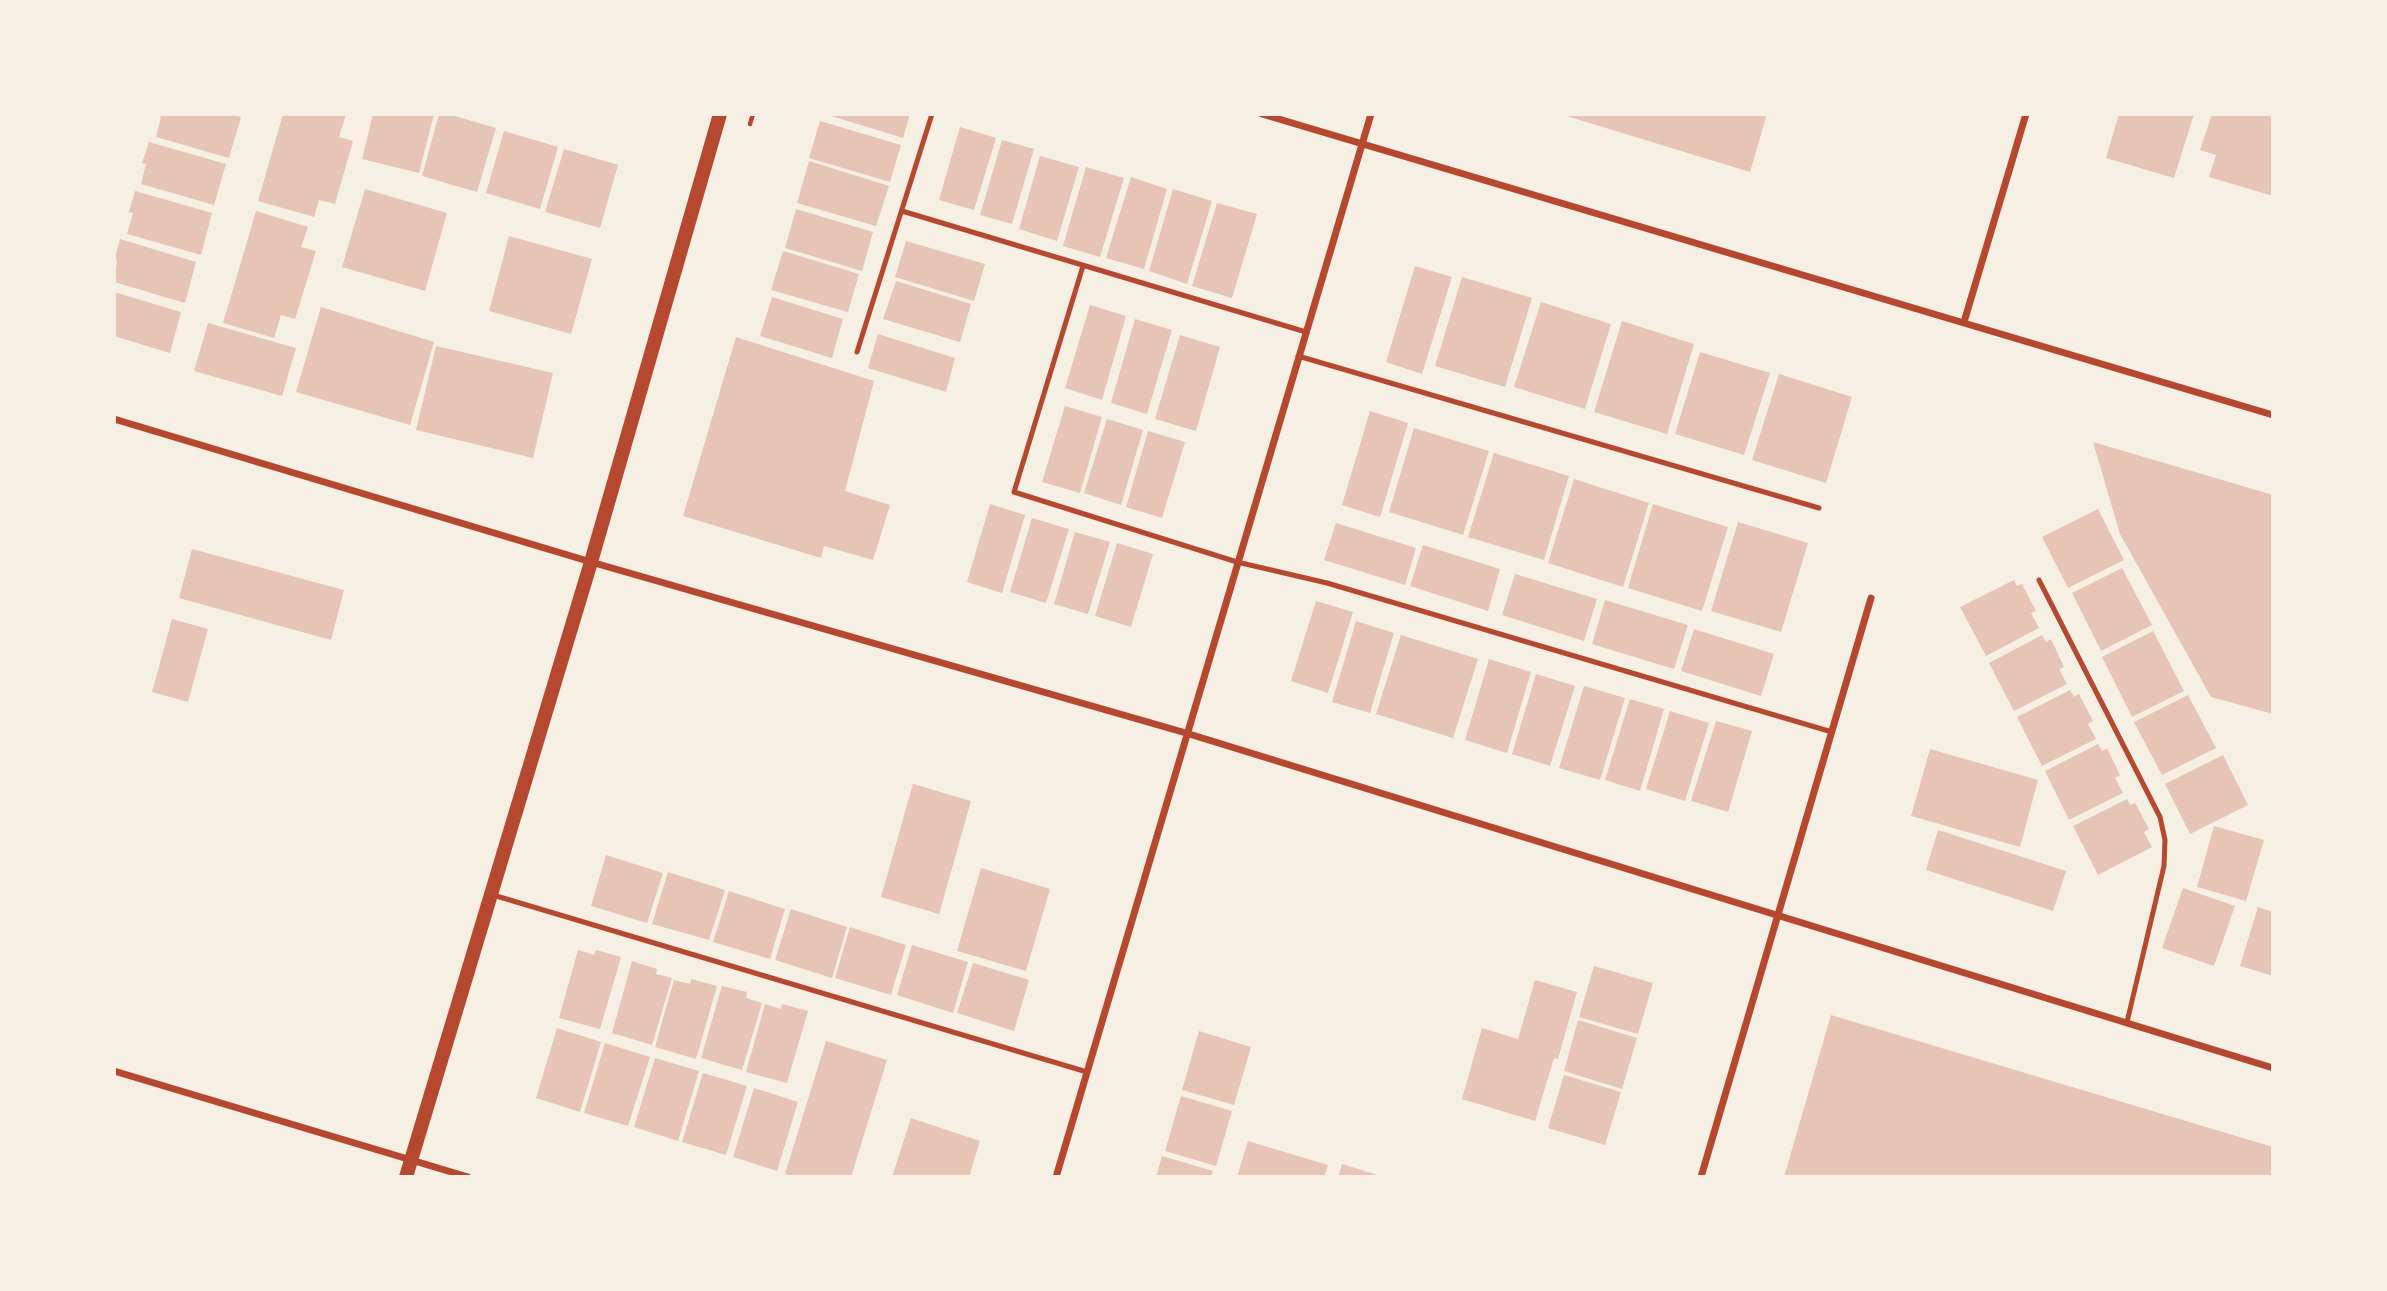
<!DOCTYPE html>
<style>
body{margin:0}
#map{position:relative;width:2387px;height:1291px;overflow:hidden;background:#f6efe4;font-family:Roboto,sans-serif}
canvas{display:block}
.frame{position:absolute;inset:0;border:116px solid #f6efe4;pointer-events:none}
</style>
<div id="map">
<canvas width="2387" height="1291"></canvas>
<div class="frame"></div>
</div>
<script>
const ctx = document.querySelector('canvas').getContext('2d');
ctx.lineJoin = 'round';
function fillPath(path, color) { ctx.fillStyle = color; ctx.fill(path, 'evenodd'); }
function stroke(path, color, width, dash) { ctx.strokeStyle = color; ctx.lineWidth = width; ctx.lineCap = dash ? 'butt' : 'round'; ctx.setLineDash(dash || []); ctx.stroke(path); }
const building = new Path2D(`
 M 154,114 L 231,114 L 241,117 L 229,158 L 156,137 L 161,117 Z
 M 283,114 L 346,114 L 339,137 L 353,141 L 335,204 L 319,200 L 314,217 L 258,201 Z
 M 373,114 L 434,114 L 419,173 L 362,159 Z
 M 439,114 L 448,114 L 496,128 L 477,192 L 422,176 Z
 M 825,114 L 910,114 L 903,138 Z
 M 1560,114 L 1767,114 L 1750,172 Z
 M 2119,114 L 2194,114 L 2174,178 L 2106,158 Z
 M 2212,114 L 2273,114 L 2273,196 L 2209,177 L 2216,155 L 2200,150 Z
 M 820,121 L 901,145 L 890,182 L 809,158 Z
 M 960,127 L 996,138 L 974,210 L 939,200 Z
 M 504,131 L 558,147 L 540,209 L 486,193 Z
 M 1002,140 L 1034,149 L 1012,224 L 980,215 Z
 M 149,142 L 226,164 L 214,205 L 141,184 L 146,164 L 142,163 Z
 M 564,149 L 618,165 L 600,228 L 545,212 Z
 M 1040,156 L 1079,167 L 1057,241 L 1019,229 Z
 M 809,161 L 889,186 L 876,226 L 797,203 Z
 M 1086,167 L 1124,178 L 1100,257 L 1063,246 Z
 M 1131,177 L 1167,189 L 1144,269 L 1106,258 Z
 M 365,189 L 447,213 L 425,291 L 342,267 Z
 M 1173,189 L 1212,201 L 1187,284 L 1149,271 Z
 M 135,191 L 212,213 L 201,255 L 127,234 L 133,213 L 129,212 Z
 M 1217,203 L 1257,214 L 1232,298 L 1192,286 Z
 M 796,209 L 873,232 L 862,271 L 785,248 Z
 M 256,211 L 308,227 L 301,247 L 316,251 L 295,319 L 281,315 L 274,338 L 223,323 Z
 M 509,236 L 592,259 L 571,334 L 489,311 Z
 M 120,239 L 196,262 L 185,303 L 114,282 L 117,261 L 114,260 Z
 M 906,241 L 985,264 L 974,301 L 895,277 Z
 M 783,251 L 859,274 L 848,312 L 771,290 Z
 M 1415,266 L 1452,277 L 1422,374 L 1386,362 Z
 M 1462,277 L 1532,298 L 1505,387 L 1435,366 Z
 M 896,281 L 971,304 L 960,342 L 883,319 Z
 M 114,292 L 181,312 L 170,353 L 114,336 Z
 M 772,297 L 843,319 L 832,358 L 760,336 Z
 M 1541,302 L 1611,324 L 1585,409 L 1514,387 Z
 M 1090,305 L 1126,316 L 1102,400 L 1065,388 Z
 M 321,307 L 434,342 L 410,425 L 296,392 Z
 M 1135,319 L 1172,330 L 1147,414 L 1111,403 Z
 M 1622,321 L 1694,344 L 1667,434 L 1594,412 Z
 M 208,323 L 296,348 L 282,396 L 194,371 Z
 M 878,334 L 955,358 L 946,392 L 868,368 Z
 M 1180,335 L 1220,347 L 1196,431 L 1155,419 Z
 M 736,337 L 874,381 L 845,491 L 890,505 L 873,560 L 824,546 L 821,558 L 683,516 Z
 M 436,346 L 553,373 L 533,458 L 416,430 Z
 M 1700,352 L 1770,373 L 1744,455 L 1675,434 Z
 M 1779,374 L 1852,397 L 1826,483 L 1752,460 Z
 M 1065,406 L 1102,417 L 1080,493 L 1042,482 Z
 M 1370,411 L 1408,423 L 1380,517 L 1342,505 Z
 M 1107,419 L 1143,430 L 1121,505 L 1084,493 Z
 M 1414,428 L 1489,451 L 1463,535 L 1389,512 Z
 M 1148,431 L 1185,442 L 1162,518 L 1126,507 Z
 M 2093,442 L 2273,495 L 2273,714 L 2211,697 L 2120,534 Z
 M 1494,453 L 1569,476 L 1544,560 L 1468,537 Z
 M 1574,479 L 1649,503 L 1623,587 L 1548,563 Z
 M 990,504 L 1025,515 L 1002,593 L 967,582 Z
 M 1653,504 L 1728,527 L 1702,611 L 1628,588 Z
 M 2098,509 L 2124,560 L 2068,588 L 2042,537 Z
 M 1032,518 L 1069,529 L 1046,603 L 1010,592 Z
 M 1738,522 L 1808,543 L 1781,632 L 1711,611 Z
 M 1336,523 L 1416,548 L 1405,585 L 1324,560 Z
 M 1075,532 L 1110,542 L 1088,614 L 1054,604 Z
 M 1117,543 L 1153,554 L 1131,627 L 1095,616 Z
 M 1423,545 L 1500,569 L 1488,611 L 1410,586 Z
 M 192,549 L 344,590 L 331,640 L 179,598 Z
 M 2122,568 L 2152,625 L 2101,651 L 2072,593 Z
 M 1515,574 L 1597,599 L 1584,641 L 1502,615 Z
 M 2014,580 L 2017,586 L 2022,584 L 2036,611 L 2031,613 L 2039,628 L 1986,656 L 1960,607 Z
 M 1605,600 L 1688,625 L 1674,669 L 1592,644 Z
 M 1316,601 L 1353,612 L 1328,693 L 1291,681 Z
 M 172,619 L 208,629 L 188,702 L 152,692 Z
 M 1356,621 L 1394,633 L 1370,713 L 1332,702 Z
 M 1694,629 L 1774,654 L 1761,696 L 1681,671 Z
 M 2153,631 L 2184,691 L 2132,717 L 2102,657 Z
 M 1401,635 L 1478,659 L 1453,738 L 1376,714 Z
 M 2042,635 L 2046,642 L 2051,639 L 2064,667 L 2059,669 L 2067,684 L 2014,711 L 1989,663 Z
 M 1489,659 L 1531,672 L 1507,753 L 1465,740 Z
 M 1536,674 L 1575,686 L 1550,766 L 1512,754 Z
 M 1584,686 L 1625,698 L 1600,780 L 1559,768 Z
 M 2070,690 L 2074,697 L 2079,694 L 2093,721 L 2088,724 L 2096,739 L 2042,766 L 2017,717 Z
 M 2188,695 L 2216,748 L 2162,775 L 2134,722 Z
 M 1630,699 L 1664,709 L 1640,791 L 1605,780 Z
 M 1670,711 L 1709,723 L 1685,801 L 1646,789 Z
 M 1716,721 L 1752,731 L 1728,812 L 1691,801 Z
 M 2098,744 L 2102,751 L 2107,748 L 2120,775 L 2115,778 L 2123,793 L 2069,820 L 2045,771 Z
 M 1930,749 L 2038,780 L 2020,847 L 1911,816 Z
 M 2223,755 L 2248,805 L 2190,834 L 2165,784 Z
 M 913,784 L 971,801 L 939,914 L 881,897 Z
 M 2127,799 L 2130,805 L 2135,803 L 2149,829 L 2144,832 L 2152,847 L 2098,875 L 2073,826 Z
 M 2214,826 L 2264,840 L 2246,901 L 2197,887 Z
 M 1938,830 L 2066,871 L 2053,911 L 1926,870 Z
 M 606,855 L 663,873 L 647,923 L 591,906 Z
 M 981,868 L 1050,889 L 1026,971 L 957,951 Z
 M 668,872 L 725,890 L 709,940 L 652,924 Z
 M 2183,888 L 2235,906 L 2214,966 L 2162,948 Z
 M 729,891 L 785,909 L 770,959 L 713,942 Z
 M 2258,907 L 2273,912 L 2273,976 L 2240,966 Z
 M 791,909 L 847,927 L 832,978 L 775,960 Z
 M 850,927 L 906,945 L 891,995 L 835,978 Z
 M 912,945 L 968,962 L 953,1013 L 897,995 Z
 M 578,950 L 594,955 L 596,950 L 621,957 L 600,1029 L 559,1018 Z
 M 632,961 L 657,969 L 656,974 L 672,978 L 652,1045 L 612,1033 Z
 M 973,963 L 1029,980 L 1014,1031 L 957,1013 Z
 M 1594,966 L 1653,983 L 1638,1034 L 1579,1017 Z
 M 691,979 L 717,986 L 696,1059 L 655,1047 L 674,980 L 690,984 Z
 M 1535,980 L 1577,992 L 1558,1059 L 1554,1058 L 1535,1121 L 1462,1099 L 1482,1028 L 1518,1039 Z
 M 722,986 L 747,992 L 746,998 L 762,1003 L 742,1070 L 701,1058 Z
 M 765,1004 L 781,1009 L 782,1004 L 808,1011 L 787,1083 L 746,1072 Z
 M 1831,1015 L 2273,1147 L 2273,1177 L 1784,1177 Z
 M 1578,1020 L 1637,1038 L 1622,1089 L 1564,1071 Z
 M 557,1028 L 601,1042 L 580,1112 L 536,1098 Z
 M 1199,1031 L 1251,1047 L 1234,1105 L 1182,1090 Z
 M 826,1041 L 887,1060 L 851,1177 L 795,1177 L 785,1174 Z
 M 605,1043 L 650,1057 L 628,1126 L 584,1113 Z
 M 655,1058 L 699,1071 L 678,1141 L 634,1127 Z
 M 703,1073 L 747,1086 L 726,1155 L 682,1142 Z
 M 1564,1075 L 1621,1092 L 1605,1145 L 1548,1128 Z
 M 754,1088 L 798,1102 L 777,1171 L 733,1157 Z
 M 1181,1096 L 1232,1111 L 1216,1166 L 1165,1151 Z
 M 911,1118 L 980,1141 L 969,1177 L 892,1177 Z
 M 1248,1141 L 1328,1165 L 1324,1177 L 1237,1177 Z
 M 1162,1156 L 1213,1171 L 1211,1177 L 1156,1177 Z
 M 1342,1164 L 1384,1177 L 1338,1177 Z`);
const path = new Path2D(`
 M 750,124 L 753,114`);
const service = new Path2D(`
 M 902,211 L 1306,332
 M 1083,266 L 1014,492 L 1237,562 L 1327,583 L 1832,732
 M 857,352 L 932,114
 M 1298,356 L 1819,508
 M 2039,580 L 2160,817 L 2165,840 L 2164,866 L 2127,1022
 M 493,895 L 1087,1072`);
const minor = new Path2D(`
 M 1262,114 L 2273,415
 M 1964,322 L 2026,114
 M 114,419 L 591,562 L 1186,733 L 2273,1068
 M 114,1071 L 468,1177
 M 1056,1177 L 1371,114
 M 1701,1177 L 1871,598`);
const secondary = new Path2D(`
 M 406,1177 L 591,562 L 720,114`);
fillPath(building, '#e6c5b7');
stroke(path, '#b5482f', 4.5);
stroke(service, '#b5482f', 5);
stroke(minor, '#b5482f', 7);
stroke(secondary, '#b5482f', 14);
</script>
